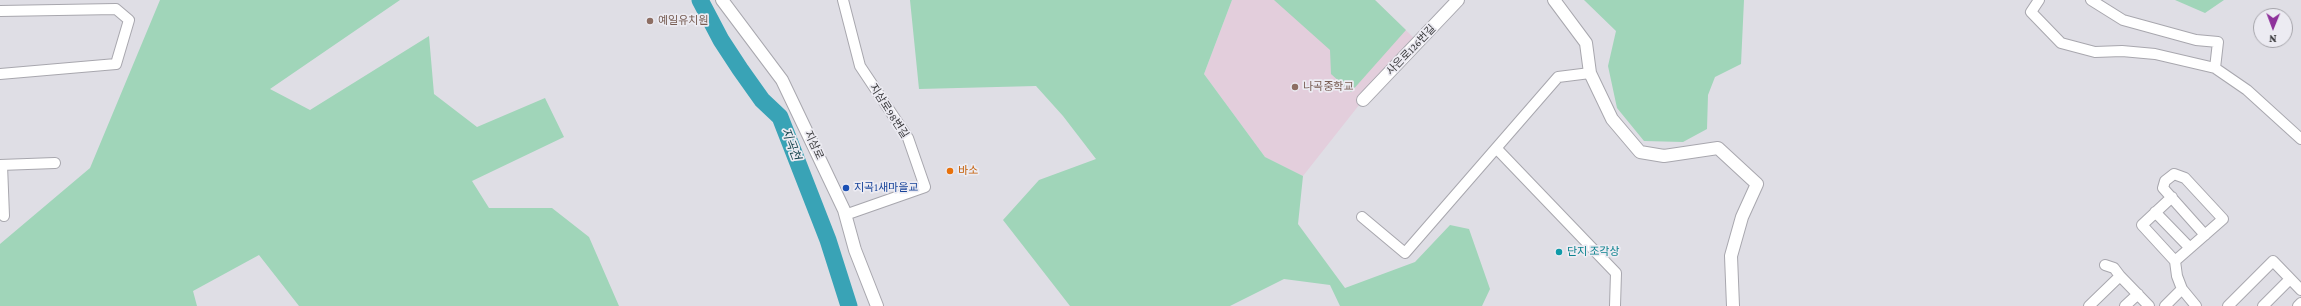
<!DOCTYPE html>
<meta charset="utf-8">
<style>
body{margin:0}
#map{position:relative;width:2301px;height:306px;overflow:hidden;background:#dfdee5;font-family:"Crimson Pro",serif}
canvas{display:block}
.north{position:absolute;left:2253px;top:8px;width:40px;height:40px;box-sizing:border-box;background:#ecebf2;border:1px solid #a5a4aa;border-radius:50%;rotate:181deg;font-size:11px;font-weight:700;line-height:16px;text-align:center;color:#3a3a3d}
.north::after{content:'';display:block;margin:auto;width:14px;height:18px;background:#8e319b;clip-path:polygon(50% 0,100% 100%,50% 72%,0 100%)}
</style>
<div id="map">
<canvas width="2301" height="306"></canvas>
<div class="north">N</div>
</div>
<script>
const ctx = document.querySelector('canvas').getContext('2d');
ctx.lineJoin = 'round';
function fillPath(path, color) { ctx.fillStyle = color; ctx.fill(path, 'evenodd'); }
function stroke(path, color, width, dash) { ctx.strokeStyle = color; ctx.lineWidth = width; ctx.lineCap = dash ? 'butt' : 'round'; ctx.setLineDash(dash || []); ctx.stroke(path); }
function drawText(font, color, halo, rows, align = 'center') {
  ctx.font = font + ' "Crimson Pro","Noto Sans KR",serif'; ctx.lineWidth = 3.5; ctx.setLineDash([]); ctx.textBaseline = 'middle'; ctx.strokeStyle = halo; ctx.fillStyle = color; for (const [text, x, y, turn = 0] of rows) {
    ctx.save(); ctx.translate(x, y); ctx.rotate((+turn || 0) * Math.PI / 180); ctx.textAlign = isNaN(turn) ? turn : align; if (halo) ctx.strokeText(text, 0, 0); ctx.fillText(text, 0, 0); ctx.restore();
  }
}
const education = new Path2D(`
 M 1232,0 L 1375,0 L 1418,42 L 1363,100 L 1303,176 L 1265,157 L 1204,74 Z`);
const green = new Path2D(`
 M 160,0 L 400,0 L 270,89 L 310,110 L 429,36 L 434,94 L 477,127 L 545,98 L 564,137 L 472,181 L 489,208 L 552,208 L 589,237 L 619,306 L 299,306 L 259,255 L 193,291 L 197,306 L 0,306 L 0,244 L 90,168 Z
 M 910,0 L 1232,0 L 1204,74 L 1265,157 L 1303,176 L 1298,224 L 1345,288 L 1415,262 L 1450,225 L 1469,229 L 1490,289 L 1482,306 L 1340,306 L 1330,285 L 1284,279 L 1230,306 L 1070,306 L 1003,220 L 1039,180 L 1096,159 L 1063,116 L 1036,86 L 919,89 Z
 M 1274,0 L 1375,0 L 1406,30 L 1351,92 L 1331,74 L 1330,50 Z
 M 1584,0 L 1744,0 L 1741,64 L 1715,77 L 1708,95 L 1707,129 L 1683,142 L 1644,141 L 1617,108 L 1608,66 L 1616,31 Z
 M 2175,0 L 2224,0 L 2205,13 Z`);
const river = new Path2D(`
 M 700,0 L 721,40 L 740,69 L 762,100 L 780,117 L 828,240 L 849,306`);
const minor = new Path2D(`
 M 843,0 L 860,66 L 908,138 L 925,187 L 845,215
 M 2039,0 L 2031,12 L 2061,43 L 2095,52 L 2122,51 L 2155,54 L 2215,68 L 2247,90 L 2301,139
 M 2091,0 L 2123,20 L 2196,40 L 2218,42 L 2215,68
 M 0,11 L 116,9 L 129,20 L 116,64 L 0,74
 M 1497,149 L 1616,273 L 1615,306
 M 0,165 L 55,163
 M 2,165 L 4,216
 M 2172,197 L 2142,225 L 2175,261 L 2177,276 L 2182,289 L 2196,306
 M 2155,212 L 2190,248
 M 1362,217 L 1405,253 L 1558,77 L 1590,73
 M 2175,261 L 2223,219 L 2185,178 L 2174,174 L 2165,181 L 2163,188 L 2205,235
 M 2105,265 L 2114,268 L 2120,276
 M 2089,306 L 2120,276 L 2149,306
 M 2125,306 L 2138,294
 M 2165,306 L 2182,289
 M 2228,306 L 2273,261 L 2301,290
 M 2263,306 L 2290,279
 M 2298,306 L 2301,303`);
const tertiary = new Path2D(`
 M 722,0 L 782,80 L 844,210 L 855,250 L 877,306
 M 1554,0 L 1586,43 L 1590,73 L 1612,119 L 1640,152 L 1664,156 L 1718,148 L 1757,184 L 1742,217 L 1731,256 L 1733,306
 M 1363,100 L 1458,0`);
const markers = [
 [650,21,4,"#8d6e63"],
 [1295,87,4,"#8d6e63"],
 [950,171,4,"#e8710a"],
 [846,188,4,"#1a4fb4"],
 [1559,252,4,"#0f9aa8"]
];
const educationNames = [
 ["예일유치원",658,21],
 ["나곡중학교",1303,87]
];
const streetNames = [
 ["사은로126번길",1411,50,-46],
 ["지삼로98번길",889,111,57],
 ["지삼로",814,145,65]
];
const foodNames = [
 ["바소",958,171]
];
const transitNames = [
 ["지곡1새마을교",854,188]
];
const cultureNames = [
 ["단지 조각상",1567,252]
];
const waterNames = [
 ["지곡천",791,144,69]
];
fillPath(education, '#e3cedc');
fillPath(green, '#a0d5b9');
stroke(river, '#39a3b6', 17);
stroke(minor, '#a8a7ae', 12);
stroke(tertiary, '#a8a7ae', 14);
stroke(minor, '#fff', 10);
stroke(tertiary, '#fff', 12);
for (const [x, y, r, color] of markers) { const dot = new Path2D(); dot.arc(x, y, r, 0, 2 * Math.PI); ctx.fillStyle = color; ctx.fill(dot); stroke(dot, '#ecebf2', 1.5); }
drawText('11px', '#785e54', '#ecebf2', educationNames, 'left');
drawText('11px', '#3a3a3d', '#ecebf2', streetNames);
drawText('11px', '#c56008', '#ecebf2', foodNames, 'left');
drawText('11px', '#164399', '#ecebf2', transitNames, 'left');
drawText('11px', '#0d838f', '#ecebf2', cultureNames, 'left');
drawText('italic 12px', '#16454d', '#ecebf2', waterNames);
</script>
